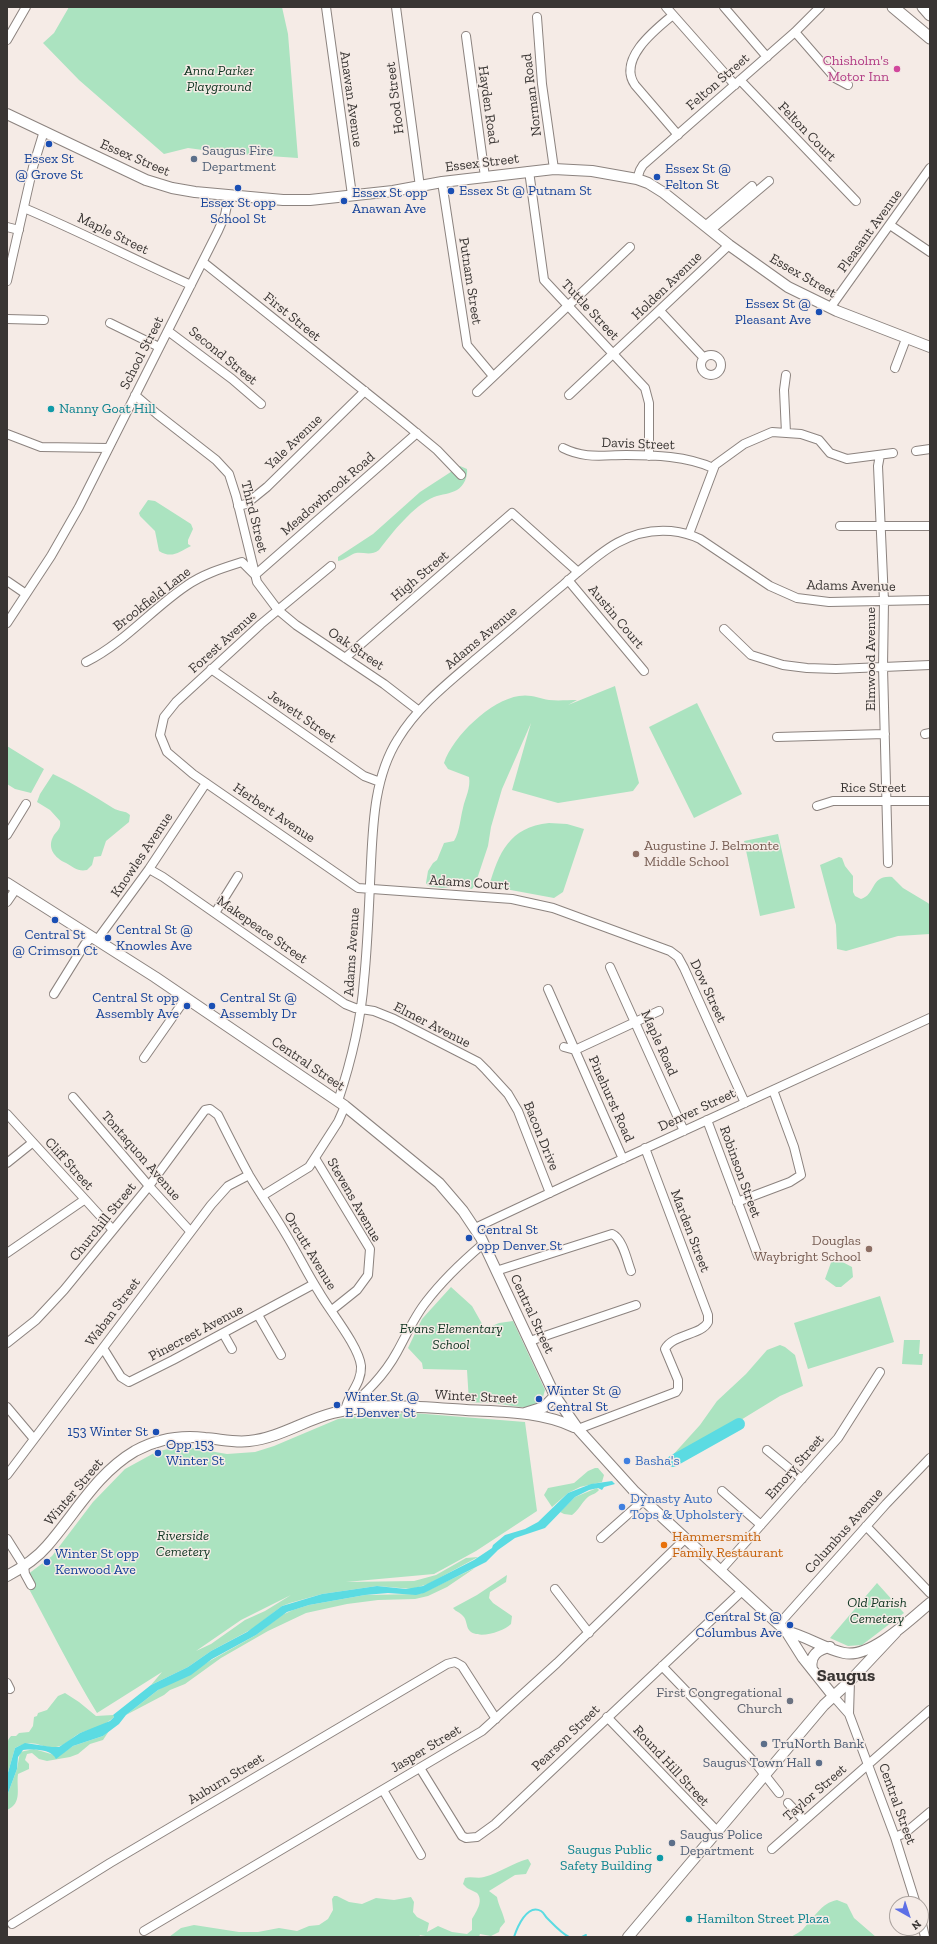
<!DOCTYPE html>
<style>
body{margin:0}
#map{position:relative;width:937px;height:1944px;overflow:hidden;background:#f5ebe6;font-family:"Zilla Slab",serif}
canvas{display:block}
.frame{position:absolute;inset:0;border:8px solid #393533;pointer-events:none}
.north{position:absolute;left:889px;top:1896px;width:40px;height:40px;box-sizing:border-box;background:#f5ebe6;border:1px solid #aaa29e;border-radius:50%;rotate:141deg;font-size:11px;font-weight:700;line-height:16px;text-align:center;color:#393533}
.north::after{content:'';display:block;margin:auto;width:14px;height:18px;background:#5d6fe6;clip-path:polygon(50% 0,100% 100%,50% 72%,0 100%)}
</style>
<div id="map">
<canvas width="937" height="1944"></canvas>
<div class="frame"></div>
<div class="north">N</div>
</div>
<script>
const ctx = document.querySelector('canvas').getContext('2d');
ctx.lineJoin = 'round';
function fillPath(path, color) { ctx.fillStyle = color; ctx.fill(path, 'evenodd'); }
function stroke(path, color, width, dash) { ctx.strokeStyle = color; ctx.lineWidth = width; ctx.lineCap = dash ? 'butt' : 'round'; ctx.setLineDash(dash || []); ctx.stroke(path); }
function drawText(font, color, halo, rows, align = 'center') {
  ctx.font = font + ' "Zilla Slab",serif'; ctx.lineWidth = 3; ctx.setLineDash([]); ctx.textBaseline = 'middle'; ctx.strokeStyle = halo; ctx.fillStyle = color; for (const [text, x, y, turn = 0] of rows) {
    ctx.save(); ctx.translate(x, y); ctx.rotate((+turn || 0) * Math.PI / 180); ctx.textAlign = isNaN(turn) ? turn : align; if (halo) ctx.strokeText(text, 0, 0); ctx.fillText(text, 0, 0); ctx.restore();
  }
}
const green = new Path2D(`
 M 69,7 L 282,7 L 288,34 L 298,158 L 225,153 L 188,148 L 164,154 L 79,80 L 43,43 L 54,33 Z
 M 460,466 L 467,469 C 468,476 464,486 457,490 C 450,494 442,494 434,497 C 414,505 392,533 379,550 C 371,556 364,552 356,553 C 351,554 345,560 338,561 L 338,557 L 373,534 L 420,492 Z
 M 148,500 L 155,501 L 191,524 L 193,529 L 188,540 L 188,544 L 191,546 C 179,552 172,559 159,551 L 155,531 L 140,516 L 139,513 Z
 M 615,686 L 639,783 L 633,791 L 558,803 L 512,790 L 531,723 L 502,789 L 491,827 L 488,846 L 475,885 L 472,889 L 459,886 L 442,888 L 428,886 L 426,883 L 428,871 L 433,863 L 437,860 L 444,843 L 454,841 C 460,831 460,819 463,808 C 465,798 471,788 469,777 L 448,769 L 444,763 C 453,736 491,700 519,696 C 530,694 539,698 549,700 C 558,701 568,700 577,700 L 568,705 Z
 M 697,703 L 742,794 L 694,818 L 649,727 Z
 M 7,746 L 44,769 L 31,793 L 15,789 L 7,784 Z
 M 53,774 C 74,784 94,796 113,808 C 119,812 125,810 130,815 L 129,822 L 106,841 L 101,856 L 94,857 L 92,865 L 87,870 C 78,872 73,867 66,863 C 55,858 46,848 54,835 C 58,830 61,828 60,821 L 50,810 L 37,802 L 40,794 Z
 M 549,823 L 567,824 L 584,829 L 563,892 L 554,898 L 489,886 C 499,853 509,827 549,823 Z
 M 778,834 L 795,908 L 760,916 L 744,841 Z
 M 839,857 L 842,858 L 845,866 L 853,876 L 853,892 L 855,896 L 861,899 C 876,895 870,875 892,877 L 903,888 L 928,903 L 930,905 L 930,934 L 898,936 L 846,951 L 837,949 L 836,925 L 820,865 Z
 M 833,1257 L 852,1267 L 853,1277 L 841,1287 L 836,1287 L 825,1279 Z
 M 451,1287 L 472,1306 L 485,1329 L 499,1323 L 513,1321 L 545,1390 L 541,1404 C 524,1411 509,1404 491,1403 C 484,1402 476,1403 469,1402 L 467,1370 L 423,1369 L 422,1363 L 408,1348 L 422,1319 Z
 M 880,1296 L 894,1342 L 808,1369 L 794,1323 Z
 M 904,1340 L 920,1340 L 919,1354 L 923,1354 L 922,1365 L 902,1364 Z
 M 780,1345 L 785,1347 L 795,1355 L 803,1386 L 780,1396 L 731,1426 L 671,1457 L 700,1425 L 717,1401 L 746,1374 L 767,1350 Z
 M 413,1413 L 525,1422 L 537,1511 L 476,1551 L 434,1574 L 346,1582 L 414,1581 L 436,1575 L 466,1558 L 478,1557 L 428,1584 L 412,1589 L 377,1586 L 322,1594 L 290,1603 L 282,1606 L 252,1629 L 211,1651 L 188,1667 L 151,1685 L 162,1672 L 97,1713 C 70,1669 48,1623 23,1578 L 52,1556 L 93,1502 L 125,1469 L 156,1452 L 180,1446 L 227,1454 L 255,1452 L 274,1446 L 338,1419 L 371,1414 ZM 291,1595 L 265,1611 L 245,1620 L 211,1644 L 196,1651 L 241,1620 Z
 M 595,1468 L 598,1468 L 604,1475 L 602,1482 L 580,1487 L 568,1493 L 552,1507 L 544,1495 L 548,1488 L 574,1483 L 588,1471 Z
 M 597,1488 L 599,1490 C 596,1494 592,1494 588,1497 C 582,1502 579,1510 572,1515 L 564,1514 L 560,1512 L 575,1497 Z
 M 475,1568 L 447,1587 L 428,1596 L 415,1599 L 378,1600 L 347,1604 L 306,1613 L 268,1631 L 221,1658 L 185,1684 L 170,1690 L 164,1695 L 126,1715 L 158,1690 L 256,1635 L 282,1615 L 293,1610 L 309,1605 L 365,1595 L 420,1594 Z
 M 507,1575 L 506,1582 L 490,1592 L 489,1598 L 493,1603 L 512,1616 L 511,1624 C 503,1632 477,1640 469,1630 C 466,1626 467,1620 463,1616 C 460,1612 456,1612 453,1608 L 477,1595 Z
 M 877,1583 L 904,1613 L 862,1645 L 848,1646 L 830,1638 Z
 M 65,1693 L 79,1702 L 96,1716 L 113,1715 L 114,1717 C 105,1726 91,1729 80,1733 C 72,1737 65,1746 56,1747 C 39,1749 36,1737 15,1748 L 7,1776 C 7,1764 3,1744 11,1736 L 16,1736 L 19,1733 L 29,1732 L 33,1726 L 34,1717 L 37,1716 L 38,1713 L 47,1710 L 58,1696 Z
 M 109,1731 L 103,1740 L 90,1744 L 78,1754 L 70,1757 L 47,1761 L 39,1759 L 32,1753 L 27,1754 L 25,1760 L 29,1764 L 29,1769 L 18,1774 C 16,1788 23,1803 7,1810 L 7,1796 L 17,1769 L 20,1752 L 34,1749 L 58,1756 L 73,1746 L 103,1736 Z
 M 528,1859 L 531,1864 L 526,1874 L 515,1875 L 489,1891 L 497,1897 C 498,1904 504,1915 505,1922 L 500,1928 L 499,1932 L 491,1936 L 480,1934 L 479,1937 L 431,1937 L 420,1935 L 419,1937 L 169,1937 L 181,1928 L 194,1925 L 239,1932 L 258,1932 L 279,1928 L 297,1931 L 309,1926 L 319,1925 L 328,1919 L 333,1910 L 332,1899 L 334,1896 L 337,1896 L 349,1902 L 362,1904 L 376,1898 L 394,1900 L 411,1897 L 414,1902 L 413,1912 L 417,1917 L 429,1923 L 427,1932 L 438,1926 L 452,1932 L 467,1934 L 472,1930 L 472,1919 C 476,1912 484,1901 477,1893 L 467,1888 L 463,1884 L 465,1878 C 471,1876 478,1879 484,1877 C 500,1873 512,1863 528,1859 Z
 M 837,1900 L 847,1904 L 854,1918 L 876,1937 L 791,1937 C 795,1934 801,1932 804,1928 C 814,1918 821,1903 837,1900 Z`);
const water = new Path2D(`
 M 612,1481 L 615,1484 L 604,1487 L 602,1490 L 598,1488 L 589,1490 L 575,1497 L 545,1528 L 515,1538 L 498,1550 L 486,1562 L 424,1593 L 416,1595 L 388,1593 L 365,1595 L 309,1605 L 287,1612 L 256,1635 L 212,1659 L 191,1675 L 158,1690 L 126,1715 L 119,1724 L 103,1736 L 73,1746 L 56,1759 C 51,1749 34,1749 23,1750 L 18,1757 L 17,1769 L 7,1796 L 7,1776 L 15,1748 L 25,1743 L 52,1747 L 59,1747 L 80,1733 L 110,1721 L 114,1717 L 113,1715 L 151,1685 L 188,1667 L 211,1651 L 247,1632 L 282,1606 L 322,1594 L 377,1586 L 406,1589 L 423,1586 L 474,1560 L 492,1548 L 493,1545 L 505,1535 L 525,1529 L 538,1522 L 568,1493 L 591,1484 Z`);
const stream = new Path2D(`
 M 514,1937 C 517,1928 527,1903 541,1911 C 544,1913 545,1916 547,1918 C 554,1925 561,1933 569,1937
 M 582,1937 L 586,1935`);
const river = new Path2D(`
 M 673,1461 L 739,1424`);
const minor = new Path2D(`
 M 326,7 L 352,195
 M 396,7 L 420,187
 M 666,7 L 735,85
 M 724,7 L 767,57
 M 673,15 C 656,29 617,59 635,85 L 678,135
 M 537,17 L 542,84 L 554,169
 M 795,32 L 835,78 L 848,85
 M 466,36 L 485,177
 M 7,40 L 26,7
 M 740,80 L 856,201
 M 529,171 L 544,280 L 645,388 L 649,403 L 649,456
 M 637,179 L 640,170 L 643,165 L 795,32 L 820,7
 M 442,182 L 467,345 L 493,376
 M 24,208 C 81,232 135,260 191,285
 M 890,225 L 930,252
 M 705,226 L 752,186
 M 7,227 L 19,230
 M 711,230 L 769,181
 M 203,262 L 402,421 L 437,450 L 461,475
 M 7,281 L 33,167 L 44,131
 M 830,308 L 930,168
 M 660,311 L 704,358
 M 7,319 L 44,320
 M 110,323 L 159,347
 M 168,331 L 232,379 L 261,404
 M701 365a10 10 0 1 1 20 0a10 10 0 1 1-20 0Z
 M 895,368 L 906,339
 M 786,375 L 784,390 L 786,433
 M 477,392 L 630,247
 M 135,395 L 157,414 L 216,460 L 229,474 L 236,496 L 257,582 L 278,610 L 296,625 L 384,684 L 419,711
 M 569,395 L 729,245
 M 7,434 L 41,447 L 108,448
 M 563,448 C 585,459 602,455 626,455 C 654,455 687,456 713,468
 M 916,451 L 930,449
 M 880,455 L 878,466 L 884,601 L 883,667 L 888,863
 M 238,506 L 246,504 L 267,487 L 365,391
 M 840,526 L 930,526
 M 689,534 L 715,465 L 744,444 L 772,432 L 801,434 L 819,440 L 830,453 L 847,459 L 893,453
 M 331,566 L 261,624 L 176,702 L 164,717 L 160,735 L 167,752 L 193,774 L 358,888 L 512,899 L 553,908 L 670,951 L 678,957 L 684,968 L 745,1103
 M 568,580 L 644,671
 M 7,581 L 26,594
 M 7,623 L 51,556 L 79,507 L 218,231 L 225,215 L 229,195
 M 724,629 L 751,655 L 783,665 L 807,668 L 836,669 L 930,665
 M 345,658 L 512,513 L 578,572
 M 86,662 C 124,643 152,609 186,586 C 203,574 223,568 242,562 L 255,575 L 417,433
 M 211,669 L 364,776 L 380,782
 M 925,734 L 930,733
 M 777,737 L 885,734
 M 817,806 L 833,801 L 930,801
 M 7,835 L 26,804
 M 149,869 L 163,877 L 345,1004 L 355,1008 L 374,1011 L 394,1019 L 478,1062 L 486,1070 L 508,1094 L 518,1111 L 550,1193
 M 7,902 L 16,889
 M 215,913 L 238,876
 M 97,940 L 149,869 L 206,783
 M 610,967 L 684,1131
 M 548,989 L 575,1050 L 659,1011
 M 54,994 L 85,944 L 92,937
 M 564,1047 L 575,1050 L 623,1159
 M 144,1058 L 186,998
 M 73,1097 L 149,1186 L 190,1231
 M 338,1101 C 351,1062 361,1021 364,980 C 368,941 369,902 371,863 C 373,821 375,775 398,739 C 418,706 448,683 477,658 C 506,634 534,609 563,585 C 596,557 624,527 671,531 C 681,532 690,534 700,539 L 770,586 L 797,598 L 829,602 L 930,600
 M 7,1114 L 113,1230
 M 707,1120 L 758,1256
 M 315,1158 L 370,1249 L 368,1275 L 357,1290 L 332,1310
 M 7,1163 L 32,1143
 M 262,1196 L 309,1167 L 338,1122 L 345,1106
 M 737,1202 L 790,1182 L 801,1175 L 794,1147 L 773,1090
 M 475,1228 L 605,1167 L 930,1018
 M 7,1253 L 84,1200
 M 496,1271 L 612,1234 C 623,1239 627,1261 631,1271
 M 258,1315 L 281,1355
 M 223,1333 L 232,1349
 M 530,1341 L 636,1305
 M 7,1343 L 36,1320 L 64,1290 L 149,1186 L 205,1110 L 210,1109 L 218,1115 C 228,1135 238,1155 249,1175 C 264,1200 281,1224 295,1250 C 303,1264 310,1278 319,1292 C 329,1310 359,1346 361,1366 C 362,1384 347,1395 345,1411
 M 103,1348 L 121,1377 L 129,1382 L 173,1360 L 314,1284
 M 7,1407 L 34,1439
 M 345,1411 C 365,1394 384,1376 397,1352 C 406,1336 414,1317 426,1302 C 442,1281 463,1261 483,1244
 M 578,1429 L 676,1392 L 678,1389 L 678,1380 L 665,1349 C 673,1334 702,1335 708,1322 L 708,1315 L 645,1148
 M 767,1450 L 802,1479
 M 7,1475 L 211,1205 L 228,1186 L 249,1175
 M 722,1491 L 761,1525
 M 866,1526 L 930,1593
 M 601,1538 L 644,1500
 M 7,1539 L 24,1566 L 25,1574 L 31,1585
 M 720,1571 L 838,1438 L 880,1372
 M 555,1589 L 589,1633
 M 779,1624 L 886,1504 L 930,1458
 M 662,1666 L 757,1765 L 779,1793
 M 7,1683 L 10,1689
 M 834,1697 L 849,1714 L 895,1837 L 916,1904
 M 849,1714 L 850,1681
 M 607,1717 L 717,1831
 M 420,1768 L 462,1836 L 466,1838 L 477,1837 L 495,1824 L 742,1591
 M 383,1790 L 421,1855
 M 788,1803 L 804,1820
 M 895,1837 L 905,1833 L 930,1812
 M 772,1849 L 930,1710
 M 921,1920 L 925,1937
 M 12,1924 L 110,1863 L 447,1664 L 455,1662 L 462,1666 L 496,1719
 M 144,1931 L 482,1731 L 557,1663 L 685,1539`);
const major = new Path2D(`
 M 7,114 L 146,180 L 172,188 L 195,192 L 283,200 L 310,200 L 393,191 L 442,182 L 554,169 L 592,171 L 637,179 L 648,183 L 664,193 L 729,245 L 788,287 L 837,311 L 930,347
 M 7,883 L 155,977 L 345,1106 L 439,1183 L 463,1211 L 481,1238 L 555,1396 L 578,1429 L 635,1492 L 786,1631 L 803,1658 L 834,1697
 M 525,1413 L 544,1407 L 555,1396
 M 7,1576 C 22,1568 36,1559 47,1546 C 76,1513 96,1474 135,1451 C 157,1439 180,1435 205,1438 C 220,1439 235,1443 249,1441 C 279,1438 305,1420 333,1413 C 376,1402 422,1407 466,1410 C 501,1412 541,1411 574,1427
 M 786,1631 C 806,1636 825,1649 844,1653 C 870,1659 911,1619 930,1603
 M 812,1669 C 809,1656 818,1649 830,1647
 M 628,1937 L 824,1705 L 850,1681 L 896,1632`);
const highway = new Path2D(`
 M 893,7 L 930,38
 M 923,7 L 930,15`);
const markers = [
 [897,69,4,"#d1479c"],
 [49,144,4,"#1a4fb4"],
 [194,159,4,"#5c6f8a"],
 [657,177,4,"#1a4fb4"],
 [238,188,4,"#1a4fb4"],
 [451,191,4,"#1a4fb4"],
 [344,201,4,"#1a4fb4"],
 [819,312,4,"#1a4fb4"],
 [51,409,4,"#0f9aa8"],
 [636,854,4,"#8d6e63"],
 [55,920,4,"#1a4fb4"],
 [108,938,4,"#1a4fb4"],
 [187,1006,4,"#1a4fb4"],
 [212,1006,4,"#1a4fb4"],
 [469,1238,4,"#1a4fb4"],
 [869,1249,4,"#8d6e63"],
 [539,1399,4,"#1a4fb4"],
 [337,1405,4,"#1a4fb4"],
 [156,1432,4,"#1a4fb4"],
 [158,1453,4,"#1a4fb4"],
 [627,1461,4,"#3f7fe0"],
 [622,1507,4,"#3f7fe0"],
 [664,1545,4,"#e8710a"],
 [47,1562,4,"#1a4fb4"],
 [790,1625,4,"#1a4fb4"],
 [790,1701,4,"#6b7280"],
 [764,1744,4,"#5c6f8a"],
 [819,1763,4,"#5c6f8a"],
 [672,1843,4,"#5c6f8a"],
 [660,1858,4,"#0f9aa8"],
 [689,1919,4,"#0f9aa8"]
];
const hotelNames = [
 ["Chisholm's",889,61],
 ["Motor Inn",889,77]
];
const parkNames = [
 ["Anna Parker",219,71],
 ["Playground",219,87],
 ["Evans Elementary",451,1329],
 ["School",451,1345],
 ["Riverside",183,1536],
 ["Cemetery",183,1552],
 ["Old Parish",877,1603],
 ["Cemetery",877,1619]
];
const streetNames = [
 ["Felton Street",718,82,-41],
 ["Norman Road",532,95,-97],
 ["Hood Street",395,98,-97],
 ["Anawan Avenue",351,99,82],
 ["Hayden Road",488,105,82],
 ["Felton Court",807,132,46],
 ["Essex Street",135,158,23],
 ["Essex Street",482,163,-7],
 ["Pleasant Avenue",870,231,-54],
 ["Maple Street",113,234,26],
 ["Essex Street",803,276,30],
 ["Putnam Street",470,281,81],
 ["Holden Avenue",667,286,-44],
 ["Tuttle Street",590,310,47],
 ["First Street",292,317,39],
 ["School Street",142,353,-63],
 ["Second Street",223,356,39],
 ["Yale Avenue",294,442,-44],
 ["Davis Street",638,444,2],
 ["Meadowbrook Road",328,494,-41],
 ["Third Street",254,517,76],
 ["High Street",420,576,-40],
 ["Adams Avenue",851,586,1],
 ["Brookfield Lane",152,599,-38],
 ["Austin Court",616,617,50],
 ["Adams Avenue",481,638,-40],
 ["Forest Avenue",223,642,-42],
 ["Oak Street",356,649,34],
 ["Elmwood Avenue",871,659,-90],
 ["Jewett Street",302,717,35],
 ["Rice Street",873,788],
 ["Herbert Avenue",274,813,34],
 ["Knowles Avenue",142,855,-56],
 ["Adams Court",469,883,4],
 ["Makepeace Street",262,930,35],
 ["Adams Avenue",352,952,-86],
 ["Dow Street",708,991,65],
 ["Elmer Avenue",432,1025,27],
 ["Maple Road",659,1043,66],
 ["Central Street",308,1064,34],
 ["Pinehurst Road",611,1099,66],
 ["Denver Street",697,1110,-25],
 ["Bacon Drive",541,1136,68],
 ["Tontaquon Avenue",141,1156,49],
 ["Cliff Street",69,1164,48],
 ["Robinson Street",740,1172,70],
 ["Stevens Avenue",354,1200,60],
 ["Churchill Street",103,1222,-51],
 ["Marden Street",690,1231,69],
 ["Orcutt Avenue",310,1251,59],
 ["Waban Street",113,1312,-53],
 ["Central Street",532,1314,65],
 ["Pinecrest Avenue",196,1333,-28],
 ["Winter Street",476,1397,3],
 ["Emory Street",795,1467,-49],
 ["Winter Street",74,1492,-50],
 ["Columbus Avenue",844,1531,-48],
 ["Pearson Street",566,1738,-44],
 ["Jasper Street",426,1749,-31],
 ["Round Hill Street",671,1766,47],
 ["Auburn Street",226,1779,-31],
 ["Taylor Street",815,1793,-41],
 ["Central Street",897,1804,70]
];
const serviceNames = [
 ["Saugus Fire",202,151],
 ["Department",202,167],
 ["TruNorth Bank",772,1744],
 ["Saugus Town Hall",811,1763,"right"],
 ["Saugus Police",680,1835],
 ["Department",680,1851]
];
const transitNames = [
 ["Essex St",49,159,"center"],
 ["@ Grove St",49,175,"center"],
 ["Essex St @",665,169],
 ["Felton St",665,185],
 ["Essex St @ Putnam St",459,191],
 ["Essex St opp",352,193],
 ["Anawan Ave",352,209],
 ["Essex St opp",238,203,"center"],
 ["School St",238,219,"center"],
 ["Essex St @",811,304,"right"],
 ["Pleasant Ave",811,320,"right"],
 ["Central St @",116,930],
 ["Knowles Ave",116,946],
 ["Central St",55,935,"center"],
 ["@ Crimson Ct",55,951,"center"],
 ["Central St opp",179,998,"right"],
 ["Assembly Ave",179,1014,"right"],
 ["Central St @",220,998],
 ["Assembly Dr",220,1014],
 ["Central St",477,1230],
 ["opp Denver St",477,1246],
 ["Winter St @",547,1391],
 ["Central St",547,1407],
 ["Winter St @",345,1397],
 ["E Denver St",345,1413],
 ["153 Winter St",148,1432,"right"],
 ["Opp 153",166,1445],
 ["Winter St",166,1461],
 ["Winter St opp",55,1554],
 ["Kenwood Ave",55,1570],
 ["Central St @",782,1617,"right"],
 ["Columbus Ave",782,1633,"right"]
];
const cultureNames = [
 ["Nanny Goat Hill",59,409],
 ["Saugus Public",652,1850,"right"],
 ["Safety Building",652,1866,"right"],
 ["Hamilton Street Plaza",697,1919]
];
const educationNames = [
 ["Augustine J. Belmonte",644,846],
 ["Middle School",644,862],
 ["Douglas",861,1241,"right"],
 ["Waybright School",861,1257,"right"]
];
const shopNames = [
 ["Basha's",635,1461],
 ["Dynasty Auto",630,1499],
 ["Tops & Upholstery",630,1515]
];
const foodNames = [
 ["Hammersmith",672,1537],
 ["Family Restaurant",672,1553]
];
const worshipNames = [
 ["First Congregational",782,1693],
 ["Church",782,1709]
];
const districtNames = [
 ["Saugus",846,1676]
];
fillPath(green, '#abe3c0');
fillPath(water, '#5bdbe2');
stroke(stream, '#5bdbe2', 2);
stroke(river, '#5bdbe2', 12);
stroke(minor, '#8c837f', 10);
stroke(major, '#8c837f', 12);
stroke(highway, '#8c837f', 13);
stroke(minor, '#fff', 8);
stroke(major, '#fff', 10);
stroke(highway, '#fff', 11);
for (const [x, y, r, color] of markers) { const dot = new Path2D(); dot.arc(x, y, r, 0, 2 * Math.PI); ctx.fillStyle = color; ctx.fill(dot); stroke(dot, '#f5ebe6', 1.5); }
drawText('14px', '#b23c85', '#f5ebe6', hotelNames, 'right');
drawText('italic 14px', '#0e3420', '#f5ebe6', parkNames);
drawText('14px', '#393533', '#f5ebe6', streetNames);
drawText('14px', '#4e5e75', '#f5ebe6', serviceNames, 'left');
drawText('14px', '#164399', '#f5ebe6', transitNames, 'left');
drawText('14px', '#0d838f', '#f5ebe6', cultureNames, 'left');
drawText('14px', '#785e54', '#f5ebe6', educationNames, 'left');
drawText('14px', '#366cbe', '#f5ebe6', shopNames, 'left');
drawText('14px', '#c56008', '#f5ebe6', foodNames, 'left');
drawText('14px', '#5b616d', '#f5ebe6', worshipNames, 'right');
drawText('bold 18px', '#393533', '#f5ebe6', districtNames);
</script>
